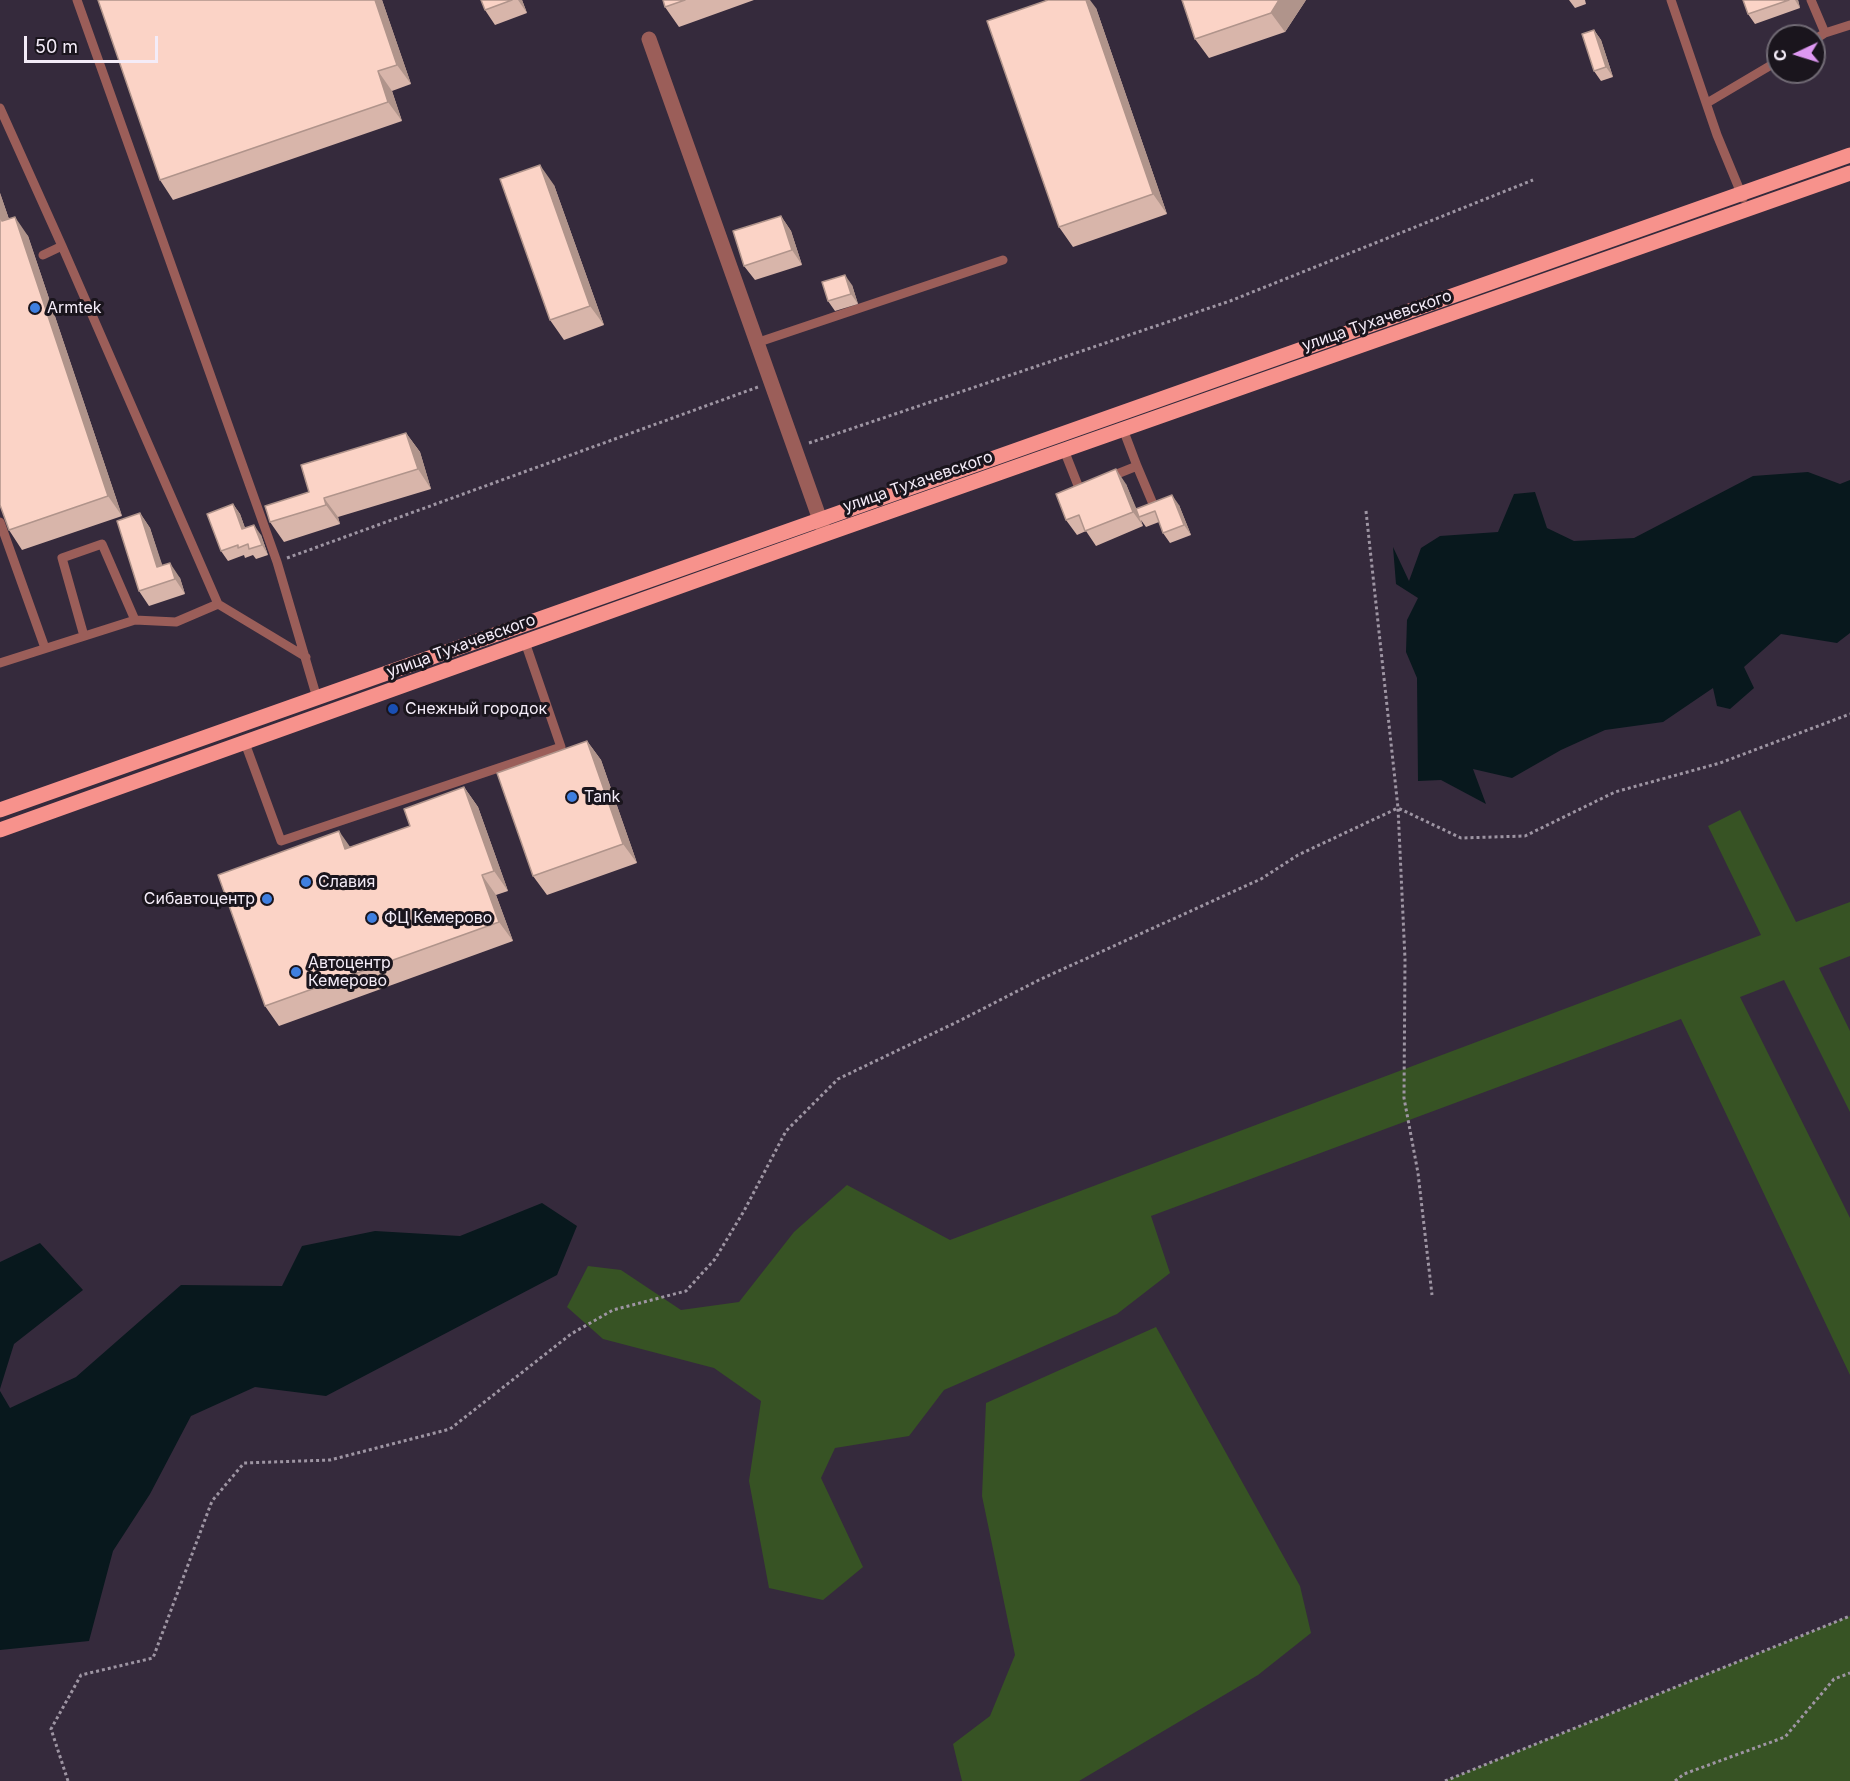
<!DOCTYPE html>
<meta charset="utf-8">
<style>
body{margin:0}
#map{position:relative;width:1850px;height:1781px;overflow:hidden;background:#352a3c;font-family:Inter,sans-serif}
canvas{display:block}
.north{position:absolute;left:1766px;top:24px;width:60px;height:60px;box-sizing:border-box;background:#1a151d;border:2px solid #716b75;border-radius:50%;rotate:266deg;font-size:16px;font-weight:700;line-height:24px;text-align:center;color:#f4ecf8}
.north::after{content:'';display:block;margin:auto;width:21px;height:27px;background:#de98f2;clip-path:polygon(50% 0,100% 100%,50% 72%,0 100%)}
.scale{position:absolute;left:24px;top:36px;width:134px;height:27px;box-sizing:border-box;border:3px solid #f4ecf8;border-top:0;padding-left:8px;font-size:18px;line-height:21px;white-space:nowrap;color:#f4ecf8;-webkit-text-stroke:4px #1a151d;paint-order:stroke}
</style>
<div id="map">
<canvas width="1850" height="1781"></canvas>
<div class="north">С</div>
<div class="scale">50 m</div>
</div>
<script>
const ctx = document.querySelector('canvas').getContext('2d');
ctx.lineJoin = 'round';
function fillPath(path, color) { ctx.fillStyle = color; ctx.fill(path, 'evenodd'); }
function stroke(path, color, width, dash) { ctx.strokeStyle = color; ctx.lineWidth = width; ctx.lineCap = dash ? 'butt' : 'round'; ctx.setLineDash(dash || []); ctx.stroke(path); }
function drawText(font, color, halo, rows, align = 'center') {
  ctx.font = font + ' Inter,sans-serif'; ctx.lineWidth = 6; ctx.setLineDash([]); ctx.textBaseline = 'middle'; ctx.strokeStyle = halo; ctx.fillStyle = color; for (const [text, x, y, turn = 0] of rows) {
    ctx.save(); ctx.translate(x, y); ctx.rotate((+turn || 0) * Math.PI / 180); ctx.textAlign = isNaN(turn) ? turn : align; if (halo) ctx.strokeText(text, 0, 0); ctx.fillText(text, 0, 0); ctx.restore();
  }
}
const green = new Path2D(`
 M 1740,810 L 1796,922 L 1850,902 L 1850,956 L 1819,968 L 1850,1031 L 1850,1112 L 1784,980 L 1740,997 L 1850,1218 L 1850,1375 L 1681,1019 L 1151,1216 L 1170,1273 L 1117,1314 L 944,1390 L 909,1436 L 835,1448 L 821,1478 L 863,1567 L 823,1600 L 769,1588 L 749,1481 L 761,1401 L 714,1368 L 603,1339 L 567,1307 L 588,1266 L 621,1270 L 681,1310 L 739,1302 L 794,1232 L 847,1185 L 950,1240 L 1761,935 L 1708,826 Z
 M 1156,1327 L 1300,1586 L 1311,1633 L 1258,1675 L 1079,1781 L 962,1781 L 953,1744 L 990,1716 L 1015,1655 L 982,1496 L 986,1403 Z
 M 1850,1616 L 1850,1781 L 1445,1781 Z`);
const water = new Path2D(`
 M 1808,472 L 1840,484 L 1850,480 L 1850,633 L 1837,643 L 1781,634 L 1744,667 L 1754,688 L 1730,709 L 1717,706 L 1713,688 L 1663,722 L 1605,730 L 1561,750 L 1512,778 L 1473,769 L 1486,804 L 1441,780 L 1418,781 L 1417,678 L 1406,652 L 1407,620 L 1418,598 L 1396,584 L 1393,547 L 1409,581 L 1421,548 L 1440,536 L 1498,532 L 1514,494 L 1535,492 L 1547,528 L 1574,541 L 1634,538 L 1753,476 Z
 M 542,1203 L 577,1226 L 557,1275 L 326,1396 L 255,1387 L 191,1416 L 150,1494 L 113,1551 L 89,1641 L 0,1650 L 0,1391 L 10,1408 L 76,1377 L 181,1285 L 282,1286 L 302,1246 L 375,1231 L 460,1236 Z
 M 40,1243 L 83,1290 L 14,1344 L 0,1389 L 0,1262 Z`);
const path = new Path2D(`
 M 809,443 L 1230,301 L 1533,180
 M 1366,511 L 1398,808 L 1461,838 L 1525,836 L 1615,792 L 1720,763 L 1850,714
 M 287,558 L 758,387
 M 68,1781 L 51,1729 L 81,1675 L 153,1658 L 212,1501 L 244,1463 L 330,1460 L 450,1429 L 571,1334 L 613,1310 L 686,1291 L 715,1259 L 744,1211 L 786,1131 L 838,1079 L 959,1021 L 1039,980 L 1261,879 L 1298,855 L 1398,808 L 1405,959 L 1404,1098 L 1418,1173 L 1432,1295
 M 1445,1781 L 1850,1616
 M 1675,1781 L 1684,1774 L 1785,1737 L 1834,1679 L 1850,1673`);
const lane = new Path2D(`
 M 77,0 L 277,562 L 317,698
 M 1671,0 L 1717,135 L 1743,198
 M 1811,0 L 1825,33
 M 1814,40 L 1825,33 L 1850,25
 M 1707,103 L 1778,61
 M 0,108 L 62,246 L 218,604 L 306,657
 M 43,255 L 62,246
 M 756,343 L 1003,260
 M 1064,450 L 1079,488 L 1086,486
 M 1137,466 L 1153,504
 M 1107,478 L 1137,466 L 1123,429
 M 0,522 L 45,648
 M 84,636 L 62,558 L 102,544 L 135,620
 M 0,663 L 135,620 L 176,622 L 218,604
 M 245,743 L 281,841 L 561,747 L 525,642`);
const street = new Path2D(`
 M 649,39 L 824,531`);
const primary = new Path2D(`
 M 0,810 L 1850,155
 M 0,830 L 826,534 L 1850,173`);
const wall = new Path2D(`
 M 98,0 L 382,0 L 411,84 L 392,91 L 402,121 L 173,200 L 160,180 Z
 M 481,0 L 522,0 L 527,13 L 495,25 L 485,10 Z
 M 663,0 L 754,0 L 679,27 L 665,7 Z
 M 1306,0 L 1285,32 L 1209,58 L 1195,39 Z
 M 1569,0 L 1585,0 L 1586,4 L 1575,8 Z
 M 1743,0 L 1798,0 L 1800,8 L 1755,24 L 1748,14 Z
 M 1096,8 L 1167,214 L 1073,247 L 1059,227 Z
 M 1594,30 L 1601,40 L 1613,77 L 1601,81 L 1594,71 Z
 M 554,185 L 604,325 L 564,340 L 550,320 Z
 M 0,193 L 9,219 L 28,236 L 122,516 L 22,550 L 9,530 Z
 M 781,216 L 791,231 L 802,265 L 755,280 L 744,266 Z
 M 852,285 L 858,304 L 835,311 L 828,301 Z
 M 406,433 L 420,452 L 431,489 L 338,517 L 340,524 L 284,542 L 270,522 L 309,492 Z
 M 1126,484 L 1136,509 L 1179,505 L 1191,535 L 1170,543 L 1163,533 L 1159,522 L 1146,527 L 1141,520 L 1143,526 L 1096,546 L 1086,531 L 1077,535 L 1066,520 Z
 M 233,504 L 240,514 L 245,528 L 261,535 L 268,555 L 256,559 L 253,555 L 245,558 L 244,555 L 228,561 L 221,551 Z
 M 140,513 L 150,528 L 162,566 L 180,578 L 185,594 L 149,606 L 139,591 Z
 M 587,741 L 601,760 L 637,863 L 547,895 L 533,876 Z
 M 464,787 L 478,807 L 508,891 L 496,895 L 513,941 L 279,1026 L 265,1006 L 350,847 L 410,826 Z`);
const shadedWall = new Path2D(`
 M 375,0 L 382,0 L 411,84 L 397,65 Z
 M 518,0 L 522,0 L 527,13 Z
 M 1086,0 L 1090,0 L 1096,8 L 1167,214 L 1153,194 Z
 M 1279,0 L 1306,0 L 1285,32 L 1271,13 Z
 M 1795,0 L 1798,0 L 1800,8 Z
 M 1594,30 L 1601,40 L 1613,77 L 1606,67 Z
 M 378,71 L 392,91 L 402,121 L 388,102 Z
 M 540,165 L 554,185 L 604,325 L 590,306 Z
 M 0,193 L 16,240 L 2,221 L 0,214 Z
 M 781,216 L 791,231 L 802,265 L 792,250 Z
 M 15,217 L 28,236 L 122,516 L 108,496 Z
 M 845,275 L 852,285 L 858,304 L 851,294 Z
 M 406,433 L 420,452 L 431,489 L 418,469 Z
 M 1116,469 L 1126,484 L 1140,517 L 1139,517 L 1143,526 L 1133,512 Z
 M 1172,495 L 1179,505 L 1191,535 L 1184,525 Z
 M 324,498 L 338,517 L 340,524 L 326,505 Z
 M 233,504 L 240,514 L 249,539 L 242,529 Z
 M 140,513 L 150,528 L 168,582 L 157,567 Z
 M 254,525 L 261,535 L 268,555 L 262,545 Z
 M 170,563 L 180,578 L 185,594 L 175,579 Z
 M 587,741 L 601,760 L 637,863 L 623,844 Z
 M 464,787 L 478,807 L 508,891 L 494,871 Z
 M 339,831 L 353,851 L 345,849 Z
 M 482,875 L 496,895 L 513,941 L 499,922 Z`);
const building = new Path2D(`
 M 98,0 L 375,0 L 397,65 L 378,71 L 388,102 L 160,180 Z
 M 481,0 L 512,0 L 485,10 Z
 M 663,0 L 685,0 L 665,7 Z
 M 1048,0 L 1086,0 L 1153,194 L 1059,227 L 987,21 Z
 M 1182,0 L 1279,0 L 1271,13 L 1195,39 Z
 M 1743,0 L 1789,0 L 1748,14 Z
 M 1594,30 L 1606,67 L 1594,71 L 1582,34 Z
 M 540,165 L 590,306 L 550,320 L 500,179 Z
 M 0,214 L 2,221 L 15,217 L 108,496 L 9,530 L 0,505 Z
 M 781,216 L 792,250 L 744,266 L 733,231 Z
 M 845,275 L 851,294 L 828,301 L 822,282 Z
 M 406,433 L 418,469 L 324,498 L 326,505 L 270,522 L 265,506 L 309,492 L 301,465 Z
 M 1116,469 L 1133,512 L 1085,531 L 1079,515 L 1066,520 L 1056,494 Z
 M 1172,495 L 1184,525 L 1163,533 L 1155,511 L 1139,517 L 1136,509 Z
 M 233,504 L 242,529 L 254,525 L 262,545 L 249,549 L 248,544 L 238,548 L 238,545 L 221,551 L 207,514 Z
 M 140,513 L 157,567 L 170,563 L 175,579 L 139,591 L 117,521 Z
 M 587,741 L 623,844 L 533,876 L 497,773 Z
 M 464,787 L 494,871 L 482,875 L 499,922 L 265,1006 L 218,875 L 339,831 L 345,849 L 410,826 L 404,809 Z`);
const markers = [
 [35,308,6,"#3f7fe0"],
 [393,709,6,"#1a4fb4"],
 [572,797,6,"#3f7fe0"],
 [306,882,6,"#3f7fe0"],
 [267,899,6,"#3f7fe0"],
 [372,918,6,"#3f7fe0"],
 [296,972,6,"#3f7fe0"]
];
const poiNames = [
 ["Armtek",47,308],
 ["Снежный городок",405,709],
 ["Tank",584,797],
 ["Славия",318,882],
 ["Сибавтоцентр",255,899,"right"],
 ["ФЦ Кемерово",384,918],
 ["Автоцентр",308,963],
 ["Кемерово",308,981]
];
const streetNames = [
 ["улица Тухачевского",1377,321,-19],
 ["улица Тухачевского",918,482,-19],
 ["улица Тухачевского",461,646,-20]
];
fillPath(green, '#375324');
fillPath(water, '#08181d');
stroke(path, '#9e95a3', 3, [3, 3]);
stroke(lane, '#9b5e59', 9);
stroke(street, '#9b5e59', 15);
stroke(primary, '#f7928c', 15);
fillPath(wall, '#d8b5aa');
fillPath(shadedWall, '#b0948b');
fillPath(building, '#fbd3c6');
stroke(building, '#b0948b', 1.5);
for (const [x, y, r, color] of markers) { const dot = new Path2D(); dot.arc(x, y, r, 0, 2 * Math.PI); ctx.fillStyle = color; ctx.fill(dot); stroke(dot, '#1a151d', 2); }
drawText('16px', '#f4ecf8', '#1a151d', poiNames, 'left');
drawText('16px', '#f4ecf8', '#1a151d', streetNames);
</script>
